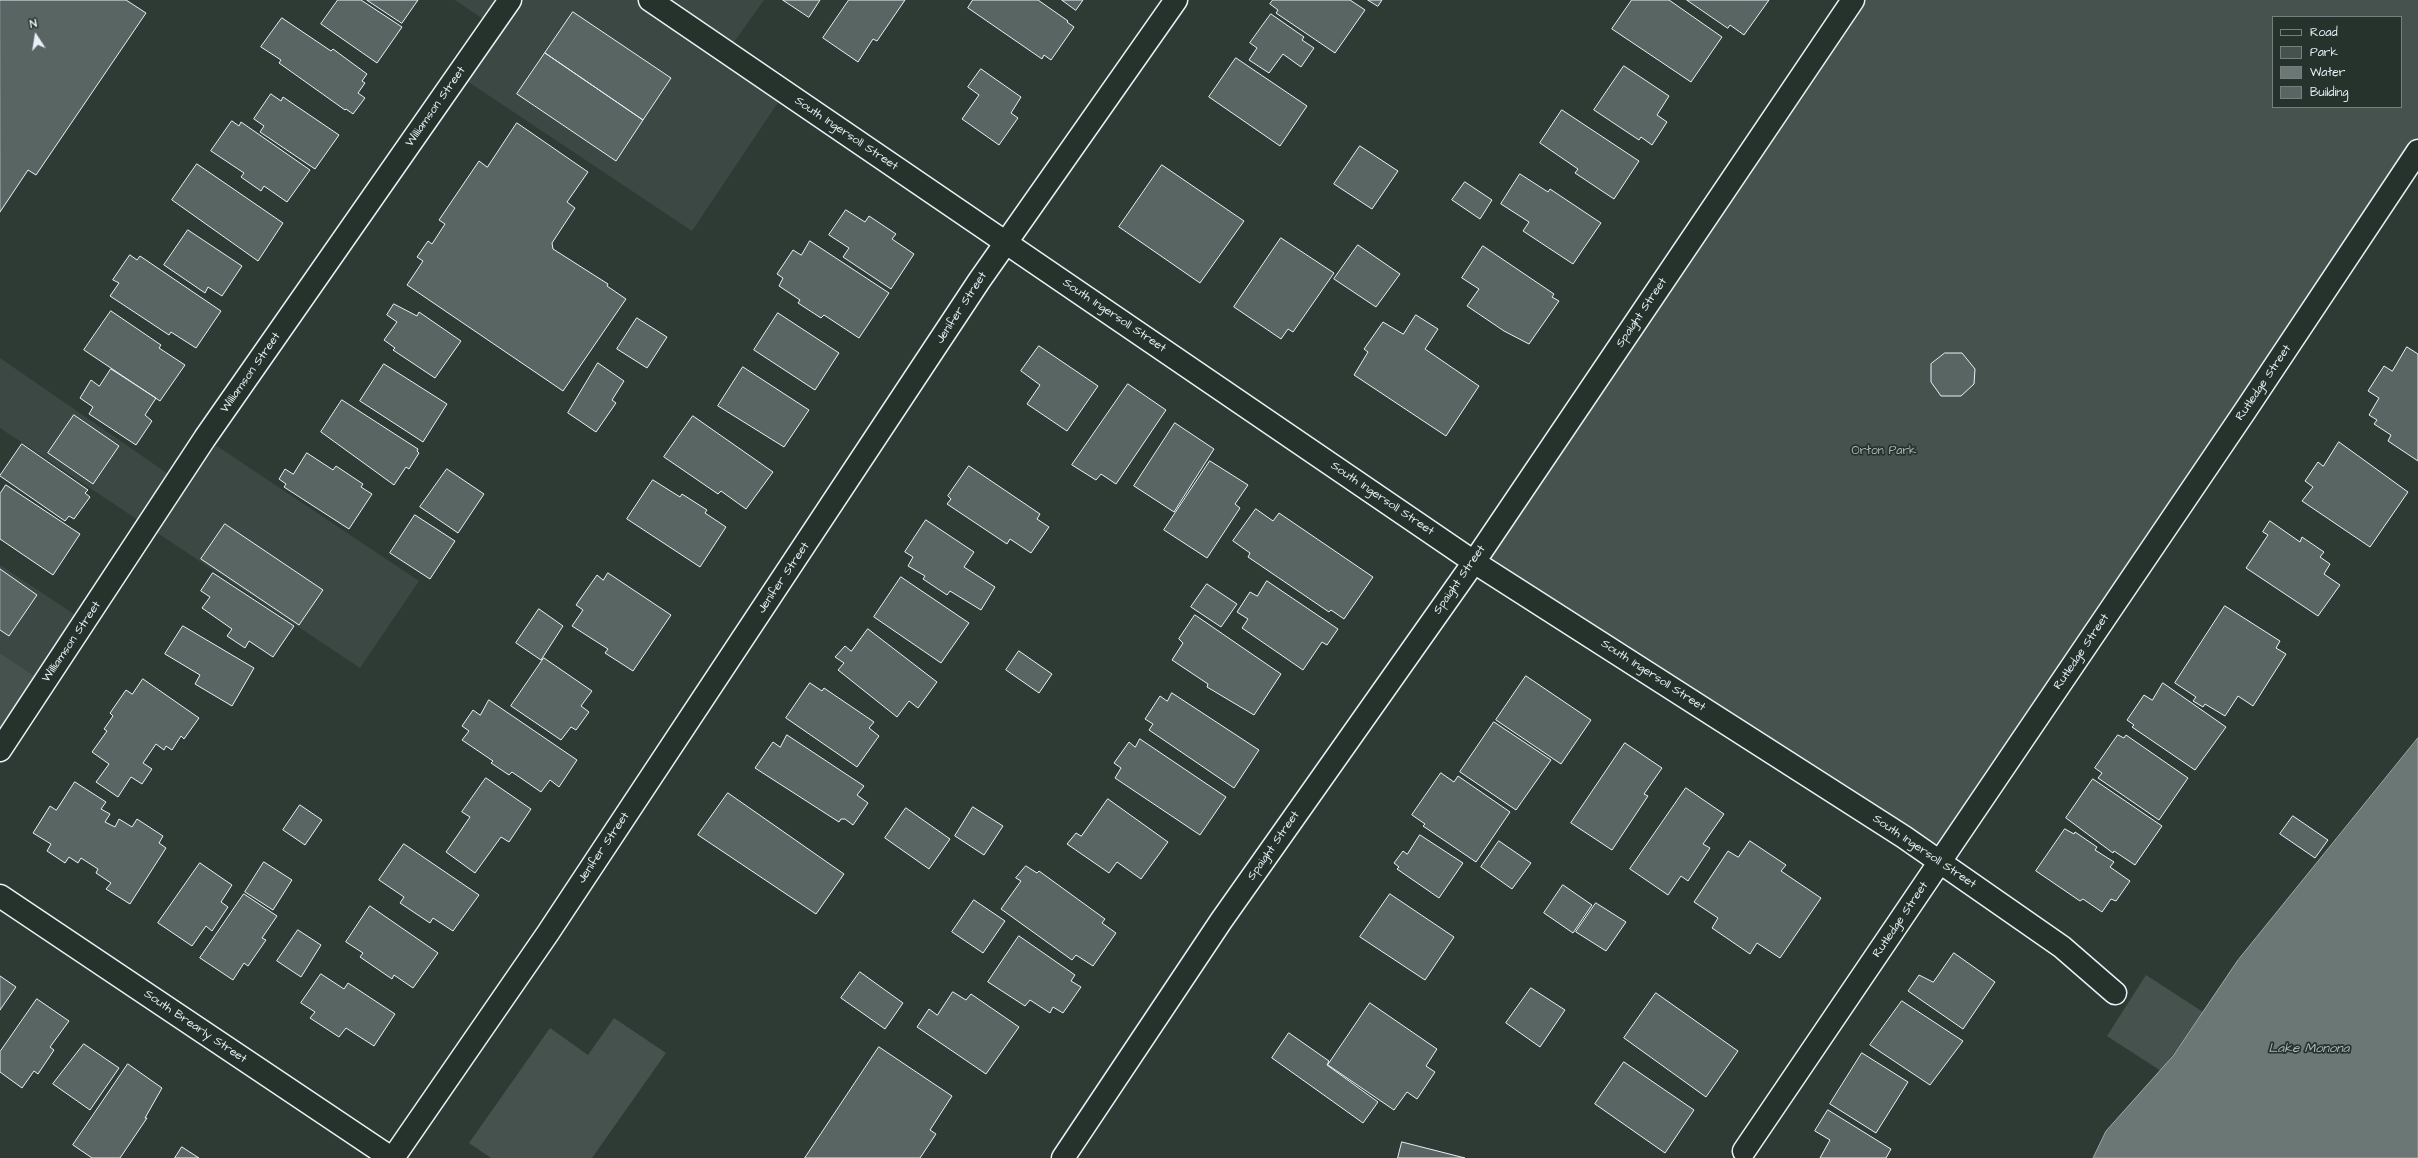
<!DOCTYPE html>
<style>
body{margin:0}
#map{position:relative;width:2418px;height:1158px;overflow:hidden;background:#2e3b35;font-family:"Architects Daughter",sans-serif}
canvas{display:block}
.legend{position:absolute;left:2272px;top:16px;width:130px;height:92px;box-sizing:border-box;background:#26332d;border:1px solid #747f7e;margin:0;padding:5px 7px;list-style:none;font-size:12px;color:#e8f1f8}
.legend li{display:flex;align-items:center;gap:8px;height:20px}
.legend b{width:20px;border:1px solid #747f7e}
.north{position:absolute;left:16px;top:16px;width:40px;height:40px;-webkit-text-stroke:3px #26332d;paint-order:stroke;rotate:348deg;font-size:11px;font-weight:700;line-height:16px;text-align:center;color:#e8f1f8}
.north::after{content:'';display:block;margin:auto;width:14px;height:18px;background:#e8f1f8;clip-path:polygon(50% 0,100% 100%,50% 72%,0 100%)}
</style>
<div id="map">
<canvas width="2418" height="1158"></canvas>
<ul class="legend">
<li><b style="height:5px;background:#26332d"></b>Road</li>
<li><b style="height:11px;background:#45524e"></b>Park</li>
<li><b style="height:11px;background:#6b7775"></b>Water</li>
<li><b style="height:11px;background:#596563"></b>Building</li>
</ul>
<div class="north">N</div>
</div>
<script>
const ctx = document.querySelector('canvas').getContext('2d');
ctx.lineJoin = 'round';
function fillPath(path, color) { ctx.fillStyle = color; ctx.fill(path, 'evenodd'); }
function stroke(path, color, width, dash) { ctx.strokeStyle = color; ctx.lineWidth = width; ctx.lineCap = dash ? 'butt' : 'round'; ctx.setLineDash(dash || []); ctx.stroke(path); }
function drawText(font, color, halo, rows, align = 'center') {
  ctx.font = font + ' "Architects Daughter",sans-serif'; ctx.lineWidth = 3.5; ctx.setLineDash([]); ctx.textBaseline = 'middle'; ctx.strokeStyle = halo; ctx.fillStyle = color; for (const [text, x, y, turn = 0] of rows) {
    ctx.save(); ctx.translate(x, y); ctx.rotate((+turn || 0) * Math.PI / 180); ctx.textAlign = isNaN(turn) ? turn : align; if (halo) ctx.strokeText(text, 0, 0); ctx.fillText(text, 0, 0); ctx.restore();
  }
}
const built = new Path2D(`
 M 455,0 L 764,0 L 727,52 L 785,92 L 692,231 L 458,75 L 492,25 Z
 M 0,358 L 177,480 L 205,438 L 419,581 L 360,668 L 0,428 Z
 M 0,565 L 86,622 L 45,683 L 0,653 Z`);
const green = new Path2D(`
 M 1853,0 L 2418,0 L 2418,151 L 1941,862 L 1474,562 ZM 2273,17 L 2401,17 L 2401,107 L 2273,107 Z
 M 0,653 L 45,683 L 0,750 Z
 M 2146,975 L 2203,1012 L 2161,1071 L 2107,1036 Z
 M 614,1018 L 666,1053 L 592,1158 L 491,1158 L 469,1143 L 550,1028 L 588,1055 Z`);
const water = new Path2D(`
 M 2418,738 L 2418,1158 L 2093,1158 L 2106,1131 L 2173,1056 L 2238,960 Z`);
const building = new Path2D(`
 M 0,0 L 126,0 L 146,13 L 36,175 L 28,170 L 0,212 Z
 M 338,0 L 361,0 L 402,27 L 377,63 L 321,24 Z
 M 367,0 L 418,0 L 402,23 Z
 M 783,0 L 820,0 L 809,17 Z
 M 849,0 L 905,0 L 877,41 L 873,39 L 858,62 L 823,38 Z
 M 973,0 L 1038,0 L 1068,21 L 1067,22 L 1074,27 L 1051,60 L 1044,55 L 1042,59 L 968,8 Z
 M 1062,0 L 1083,0 L 1076,10 Z
 M 1273,0 L 1350,0 L 1365,10 L 1335,53 L 1276,13 L 1278,10 L 1270,4 Z
 M 1368,0 L 1382,0 L 1378,6 Z
 M 1632,0 L 1669,0 L 1722,37 L 1691,82 L 1612,29 Z
 M 1687,0 L 1769,0 L 1744,35 L 1730,25 L 1728,28 Z
 M 573,12 L 671,78 L 643,120 L 545,53 Z
 M 1271,14 L 1304,37 L 1302,40 L 1314,48 L 1301,67 L 1283,54 L 1269,73 L 1249,60 L 1257,48 L 1250,43 Z
 M 282,18 L 331,51 L 333,49 L 367,74 L 362,81 L 365,83 L 358,93 L 365,98 L 353,114 L 346,109 L 345,110 L 279,63 L 281,60 L 261,47 Z
 M 545,53 L 643,120 L 616,161 L 517,94 Z
 M 1236,58 L 1307,106 L 1280,146 L 1209,97 Z
 M 1624,66 L 1669,96 L 1657,115 L 1667,122 L 1652,145 L 1641,137 L 1639,140 L 1594,110 Z
 M 981,69 L 1021,97 L 1011,113 L 1018,118 L 999,145 L 962,119 L 979,95 L 968,87 Z
 M 271,94 L 281,101 L 283,97 L 339,135 L 315,169 L 260,132 L 264,126 L 254,119 Z
 M 1562,110 L 1639,161 L 1614,199 L 1575,173 L 1578,169 L 1540,143 Z
 M 232,121 L 239,126 L 241,122 L 310,170 L 287,202 L 264,186 L 261,191 L 241,177 L 244,173 L 211,151 Z
 M 517,123 L 588,172 L 567,202 L 575,208 L 552,243 L 553,249 L 608,284 L 607,286 L 626,299 L 563,391 L 407,285 L 423,261 L 417,257 L 428,241 L 432,244 L 445,224 L 439,220 L 479,161 L 487,167 Z
 M 1360,146 L 1398,171 L 1372,209 L 1334,184 Z
 M 197,164 L 283,223 L 258,261 L 172,200 Z
 M 1162,165 L 1244,221 L 1200,283 L 1119,227 Z
 M 1520,174 L 1548,192 L 1550,189 L 1601,223 L 1573,264 L 1523,231 L 1529,222 L 1501,204 Z
 M 1465,182 L 1492,200 L 1480,219 L 1452,200 Z
 M 846,210 L 865,222 L 869,216 L 896,234 L 892,239 L 914,254 L 891,289 L 843,257 L 849,248 L 829,235 Z
 M 188,230 L 242,266 L 222,296 L 208,287 L 205,293 L 164,265 Z
 M 1281,238 L 1334,273 L 1293,332 L 1288,329 L 1281,339 L 1234,307 Z
 M 810,241 L 889,293 L 859,338 L 824,315 L 821,318 L 798,303 L 800,300 L 779,286 L 783,278 L 777,274 L 793,250 L 801,255 Z
 M 1358,245 L 1400,274 L 1376,307 L 1334,279 Z
 M 1483,246 L 1554,294 L 1552,297 L 1559,301 L 1529,344 L 1504,331 L 1467,306 L 1479,289 L 1462,278 Z
 M 130,255 L 137,260 L 140,256 L 221,311 L 196,348 L 171,332 L 169,335 L 110,296 L 119,283 L 113,280 Z
 M 394,304 L 417,316 L 419,312 L 461,341 L 435,378 L 393,350 L 395,348 L 384,340 L 397,322 L 387,315 Z
 M 111,311 L 161,345 L 159,348 L 185,365 L 160,401 L 84,350 Z
 M 778,313 L 839,353 L 815,390 L 754,350 Z
 M 1416,315 L 1438,329 L 1425,349 L 1479,386 L 1446,436 L 1354,375 L 1368,352 L 1364,349 L 1383,322 L 1403,334 Z
 M 637,318 L 667,337 L 647,368 L 617,349 Z
 M 1039,346 L 1098,386 L 1067,431 L 1027,404 L 1040,385 L 1021,371 Z
 M 2407,347 L 2418,354 L 2418,461 L 2388,441 L 2391,435 L 2374,424 L 2377,420 L 2369,415 L 2379,398 L 2368,391 L 2384,366 L 2392,371 Z
 M 1945,353 L 1962,353 L 1975,369 L 1974,384 L 1961,396 L 1941,396 L 1931,382 L 1931,364 Z
 M 598,363 L 624,381 L 612,400 L 616,403 L 596,432 L 568,413 Z
 M 384,364 L 447,404 L 423,442 L 360,401 Z
 M 743,367 L 809,410 L 784,447 L 718,406 Z
 M 111,369 L 156,398 L 145,415 L 152,421 L 136,445 L 89,414 L 93,407 L 80,398 L 91,380 L 99,386 Z
 M 1128,384 L 1166,410 L 1116,484 L 1101,474 L 1096,480 L 1072,465 Z
 M 342,400 L 418,449 L 417,451 L 419,453 L 409,469 L 406,467 L 394,485 L 321,432 Z
 M 74,415 L 119,446 L 93,484 L 48,453 Z
 M 693,416 L 773,472 L 746,509 L 721,491 L 718,494 L 664,457 Z
 M 1175,423 L 1214,449 L 1174,512 L 1134,486 Z
 M 2339,442 L 2408,492 L 2370,547 L 2302,501 L 2313,487 L 2305,481 L 2318,462 L 2323,466 Z
 M 22,444 L 88,490 L 85,493 L 90,497 L 74,519 L 69,516 L 65,521 L 0,476 Z
 M 307,453 L 333,470 L 336,466 L 363,484 L 361,487 L 372,494 L 349,529 L 284,487 L 286,484 L 279,479 L 285,469 L 293,474 Z
 M 1210,461 L 1248,485 L 1235,504 L 1240,508 L 1207,558 L 1164,530 Z
 M 969,466 L 1040,514 L 1037,519 L 1049,527 L 1031,553 L 1010,539 L 1007,544 L 947,504 L 951,499 L 948,496 Z
 M 447,469 L 484,494 L 458,533 L 420,507 Z
 M 653,480 L 680,497 L 682,494 L 707,510 L 705,513 L 726,527 L 700,567 L 627,519 Z
 M 6,485 L 80,534 L 53,575 L 0,539 L 0,494 Z
 M 1256,509 L 1273,521 L 1279,513 L 1373,577 L 1344,619 L 1331,610 L 1329,612 L 1248,557 L 1250,553 L 1233,541 Z
 M 415,515 L 455,541 L 430,579 L 390,553 Z
 M 926,520 L 974,552 L 964,567 L 995,587 L 981,610 L 950,591 L 947,595 L 923,579 L 925,576 L 908,566 L 913,557 L 905,552 Z
 M 2270,521 L 2300,542 L 2302,537 L 2324,552 L 2320,557 L 2330,564 L 2324,574 L 2340,585 L 2318,616 L 2246,568 L 2268,535 L 2263,532 Z
 M 225,524 L 323,590 L 299,625 L 201,559 Z
 M 0,569 L 37,595 L 9,636 L 0,630 Z
 M 213,573 L 294,626 L 273,657 L 249,641 L 245,648 L 227,636 L 232,629 L 202,608 L 210,597 L 201,591 Z
 M 608,573 L 671,615 L 633,671 L 605,653 L 608,649 L 572,626 L 583,610 L 576,605 L 597,575 L 603,580 Z
 M 901,577 L 969,623 L 941,663 L 874,617 Z
 M 1267,581 L 1338,629 L 1327,645 L 1322,642 L 1303,670 L 1242,628 L 1248,619 L 1237,612 L 1250,592 L 1257,596 Z
 M 1207,584 L 1237,604 L 1221,627 L 1191,607 Z
 M 2225,606 L 2280,641 L 2276,648 L 2286,654 L 2253,706 L 2238,696 L 2225,716 L 2205,704 L 2203,707 L 2193,701 L 2196,697 L 2175,683 Z
 M 539,609 L 563,626 L 541,660 L 516,643 Z
 M 1195,615 L 1281,674 L 1254,715 L 1207,687 L 1208,684 L 1172,660 L 1183,643 L 1179,639 Z
 M 183,626 L 254,668 L 232,706 L 195,684 L 200,675 L 165,654 Z
 M 868,629 L 937,682 L 918,708 L 909,701 L 897,717 L 838,670 L 844,663 L 835,657 L 845,646 L 851,651 Z
 M 1019,651 L 1052,674 L 1039,693 L 1006,670 Z
 M 544,658 L 592,691 L 581,706 L 589,712 L 576,730 L 571,727 L 561,740 L 511,706 Z
 M 1526,676 L 1591,720 L 1561,764 L 1496,720 Z
 M 143,679 L 199,718 L 184,739 L 181,736 L 172,750 L 166,746 L 164,750 L 156,744 L 143,763 L 152,769 L 142,784 L 131,777 L 118,797 L 96,782 L 109,764 L 92,752 L 107,731 L 104,729 L 113,716 L 110,713 L 126,690 L 132,694 Z
 M 810,683 L 822,691 L 824,688 L 874,722 L 869,728 L 879,736 L 857,767 L 786,718 Z
 M 2163,683 L 2226,727 L 2195,770 L 2132,727 L 2134,725 L 2127,720 L 2144,695 L 2152,700 Z
 M 1172,693 L 1259,750 L 1234,788 L 1149,730 L 1153,724 L 1145,719 L 1160,696 L 1167,701 Z
 M 489,700 L 577,760 L 559,787 L 550,780 L 541,792 L 512,772 L 509,775 L 491,763 L 493,761 L 462,740 L 469,731 L 462,726 L 473,710 L 480,715 Z
 M 1494,722 L 1551,760 L 1516,810 L 1460,772 Z
 M 787,735 L 864,786 L 857,795 L 868,803 L 853,825 L 845,819 L 841,819 L 839,822 L 755,768 L 773,742 L 780,747 Z
 M 2118,735 L 2124,738 L 2126,735 L 2188,778 L 2159,820 L 2098,778 L 2102,773 L 2095,768 Z
 M 1140,739 L 1226,797 L 1200,835 L 1115,778 L 1121,768 L 1114,763 L 1129,742 L 1135,747 Z
 M 1625,743 L 1662,768 L 1644,794 L 1648,796 L 1612,850 L 1571,823 Z
 M 1441,773 L 1454,782 L 1458,776 L 1510,812 L 1476,862 L 1423,826 L 1425,824 L 1412,815 Z
 M 486,778 L 531,809 L 509,842 L 501,837 L 475,873 L 446,852 L 470,817 L 462,812 Z
 M 2093,779 L 2162,826 L 2135,865 L 2114,851 L 2113,853 L 2066,818 Z
 M 75,782 L 106,802 L 101,809 L 110,814 L 105,822 L 115,827 L 119,819 L 132,827 L 137,819 L 163,836 L 159,843 L 166,848 L 130,904 L 106,889 L 111,883 L 96,873 L 98,869 L 81,858 L 78,863 L 69,857 L 65,863 L 47,851 L 51,844 L 33,833 L 50,806 L 56,810 Z
 M 1686,788 L 1724,814 L 1703,844 L 1710,848 L 1688,881 L 1681,876 L 1668,895 L 1630,869 Z
 M 728,793 L 844,874 L 816,914 L 698,835 Z
 M 1108,799 L 1168,842 L 1141,879 L 1117,862 L 1109,873 L 1067,844 L 1076,833 L 1081,836 Z
 M 300,805 L 322,820 L 305,845 L 283,830 Z
 M 973,807 L 1003,826 L 984,855 L 955,836 Z
 M 906,808 L 950,839 L 929,869 L 885,838 Z
 M 2293,816 L 2328,840 L 2315,858 L 2280,834 Z
 M 2065,829 L 2074,834 L 2075,832 L 2097,847 L 2095,850 L 2114,862 L 2110,867 L 2130,881 L 2116,901 L 2111,899 L 2102,912 L 2083,899 L 2080,901 L 2036,871 Z
 M 1420,835 L 1463,863 L 1439,898 L 1397,869 L 1399,867 L 1394,863 L 1403,851 L 1407,854 Z
 M 1499,841 L 1531,863 L 1512,889 L 1481,867 Z
 M 1750,841 L 1786,865 L 1781,871 L 1821,898 L 1780,958 L 1757,943 L 1750,954 L 1712,928 L 1718,918 L 1694,902 L 1728,851 L 1738,857 Z
 M 404,844 L 479,895 L 453,931 L 433,918 L 430,923 L 400,903 L 404,897 L 379,880 Z
 M 264,862 L 292,880 L 273,910 L 245,892 Z
 M 200,863 L 232,885 L 221,902 L 228,907 L 212,931 L 206,926 L 192,946 L 158,923 Z
 M 1026,866 L 1037,873 L 1039,871 L 1105,919 L 1102,923 L 1116,933 L 1093,966 L 1076,955 L 1072,960 L 1001,909 L 1021,881 L 1016,878 Z
 M 1563,885 L 1592,905 L 1573,933 L 1544,913 Z
 M 244,894 L 277,916 L 262,938 L 266,940 L 248,966 L 244,963 L 233,980 L 200,958 Z
 M 1390,894 L 1454,937 L 1425,980 L 1360,937 Z
 M 974,900 L 1005,921 L 983,953 L 952,932 Z
 M 1596,903 L 1626,922 L 1606,951 L 1576,932 Z
 M 370,906 L 438,953 L 413,988 L 394,975 L 392,979 L 360,957 L 363,953 L 346,942 Z
 M 298,930 L 321,945 L 301,977 L 277,961 Z
 M 1019,936 L 1075,975 L 1071,981 L 1081,987 L 1063,1013 L 1053,1007 L 1050,1013 L 1030,1000 L 1025,1006 L 988,982 Z
 M 1954,953 L 1995,982 L 1963,1029 L 1908,991 L 1919,975 L 1933,982 Z
 M 860,972 L 903,1003 L 885,1029 L 841,998 Z
 M 321,974 L 344,989 L 348,983 L 395,1014 L 374,1046 L 346,1028 L 339,1037 L 310,1018 L 315,1012 L 301,1003 Z
 M 0,976 L 16,987 L 0,1010 Z
 M 1531,988 L 1565,1010 L 1540,1047 L 1506,1023 Z
 M 953,992 L 966,1000 L 971,994 L 1019,1027 L 986,1074 L 917,1027 L 929,1009 L 937,1015 Z
 M 1656,993 L 1738,1051 L 1706,1097 L 1624,1038 Z
 M 37,999 L 69,1021 L 50,1047 L 54,1050 L 38,1074 L 34,1071 L 22,1088 L 0,1072 L 0,1052 Z
 M 1902,1001 L 1963,1041 L 1930,1085 L 1870,1045 Z
 M 1370,1003 L 1437,1049 L 1426,1066 L 1435,1072 L 1417,1099 L 1407,1092 L 1394,1110 L 1328,1065 Z
 M 1289,1033 L 1329,1061 L 1327,1065 L 1378,1102 L 1363,1123 L 1272,1058 Z
 M 84,1044 L 119,1068 L 90,1110 L 53,1084 Z
 M 879,1047 L 952,1096 L 930,1130 L 936,1134 L 920,1158 L 805,1158 Z
 M 1862,1053 L 1908,1082 L 1876,1133 L 1830,1104 Z
 M 1624,1062 L 1694,1110 L 1665,1153 L 1595,1104 Z
 M 128,1064 L 162,1088 L 145,1118 L 147,1118 L 120,1158 L 92,1158 L 73,1145 Z
 M 1828,1110 L 1891,1149 L 1886,1158 L 1820,1158 L 1830,1140 L 1815,1131 Z
 M 1402,1142 L 1465,1158 L 1398,1158 Z
 M 182,1147 L 199,1158 L 175,1158 Z`);
const minor = new Path2D(`
 M 650,0 L 1474,562 L 1904,837 L 2062,947 L 2115,993
 M 0,896 L 391,1158
 M 1744,1151 L 2245,411 L 2418,151
 M 393,1158 L 548,933 L 979,281 L 1176,0
 M 1063,1158 L 1221,921 L 1474,562 L 1853,0`);
const tertiary = new Path2D(`
 M 0,750 L 205,438 L 510,0`);
const streetNames = [
 ["Williamson Street",436,107,-55],
 ["South Ingersoll Street",846,134,34],
 ["Jenifer Street",962,308,-57],
 ["Spaight Street",1642,313,-56],
 ["South Ingersoll Street",1114,316,34],
 ["Williamson Street",251,373,-55],
 ["Rutledge Street",2264,383,-56],
 ["South Ingersoll Street",1382,499,34],
 ["Jenifer Street",784,578,-56],
 ["Spaight Street",1460,580,-55],
 ["Williamson Street",72,642,-56],
 ["Rutledge Street",2082,652,-56],
 ["South Ingersoll Street",1653,676,33],
 ["Spaight Street",1274,846,-55],
 ["Jenifer Street",604,848,-56],
 ["South Ingersoll Street",1924,852,34],
 ["Rutledge Street",1901,920,-56],
 ["South Brearly Street",195,1027,34]
];
const parkNames = [
 ["Orton Park",1884,451]
];
const waterNames = [
 ["Lake Monona",2309,1049]
];
fillPath(built, '#3b4843');
fillPath(green, '#45524e');
fillPath(water, '#6b7775');
stroke(water, '#9da8a9', 1);
fillPath(building, '#596563');
stroke(building, '#e8f1f8', 1);
stroke(minor, '#e8f1f8', 25);
stroke(tertiary, '#e8f1f8', 25);
stroke(minor, '#26332d', 22);
stroke(tertiary, '#26332d', 22);
drawText('12px', '#e8f1f8', '#26332d', streetNames);
drawText('12px', '#afb9bc', '#26332d', parkNames);
drawText('italic 13px', '#b0babd', '#26332d', waterNames);
</script>
